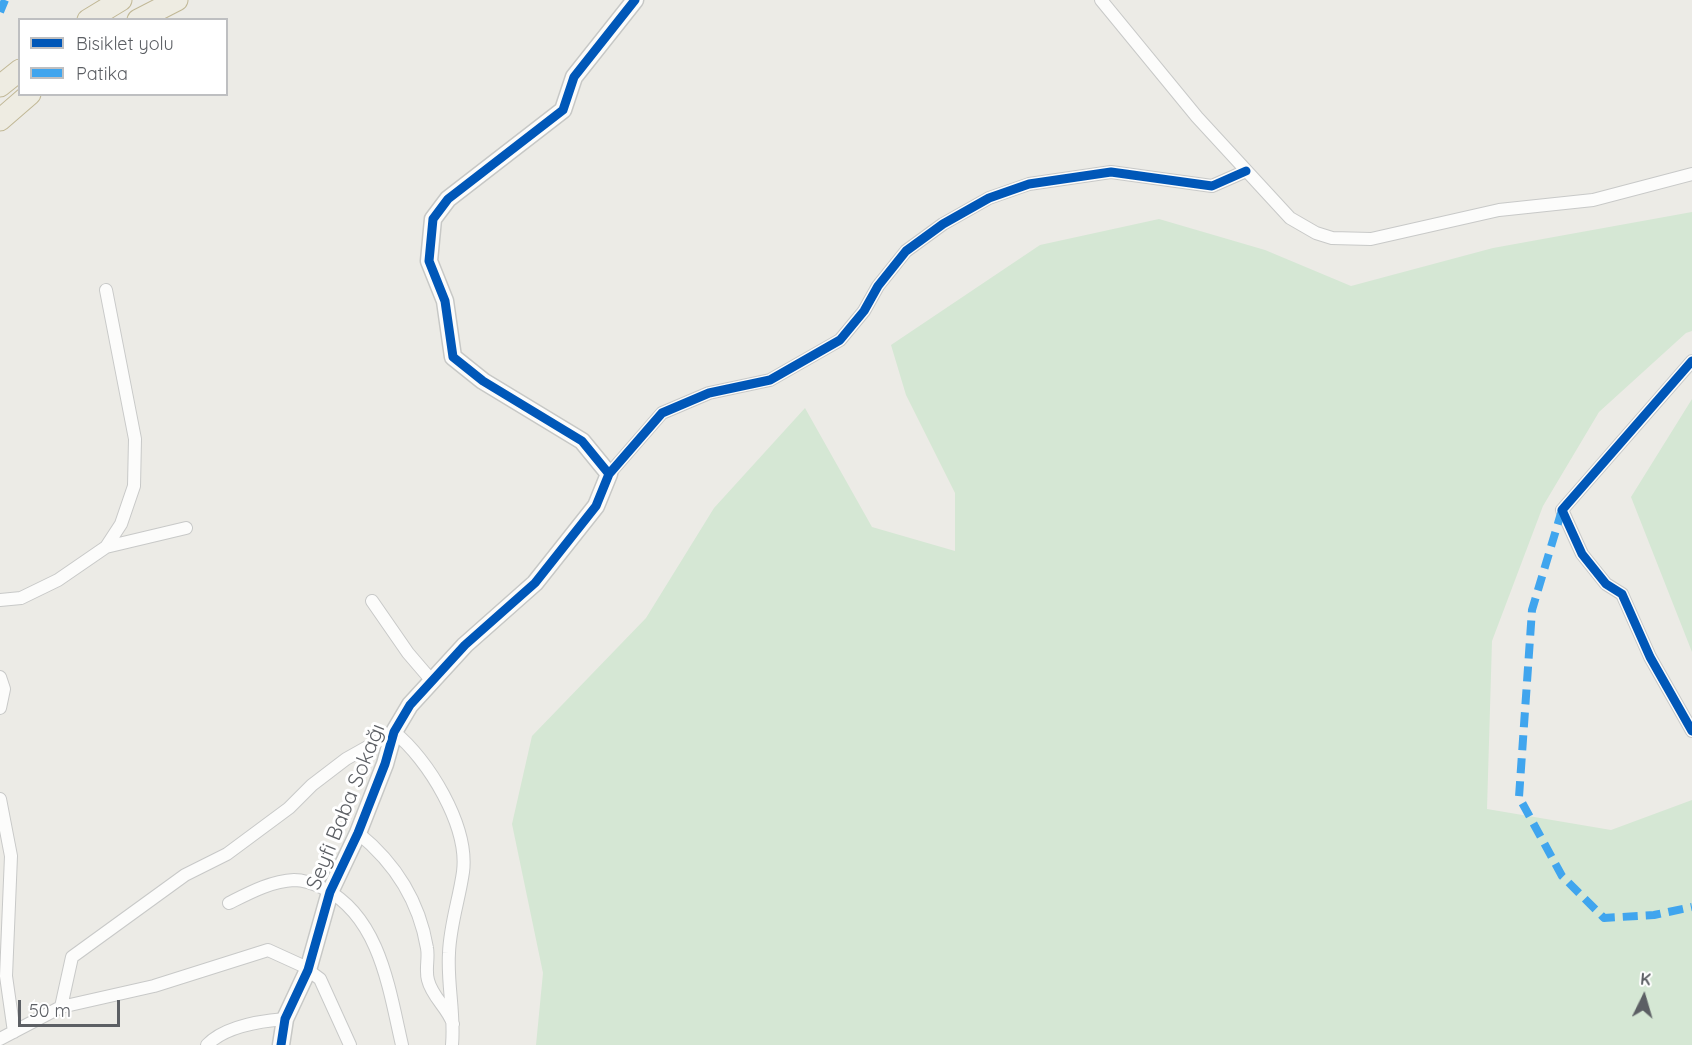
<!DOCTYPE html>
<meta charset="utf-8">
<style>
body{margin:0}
#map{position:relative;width:1692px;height:1045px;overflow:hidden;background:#ecebe6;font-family:Quicksand,sans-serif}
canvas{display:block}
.legend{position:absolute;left:18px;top:18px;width:210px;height:78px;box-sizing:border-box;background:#fff;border:2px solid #bebfc1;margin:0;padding:8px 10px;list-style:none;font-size:18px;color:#5c5f64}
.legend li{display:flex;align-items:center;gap:12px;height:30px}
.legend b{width:30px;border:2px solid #bebfc1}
.north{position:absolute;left:1614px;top:967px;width:60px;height:60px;-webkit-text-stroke:4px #fff;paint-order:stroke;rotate:5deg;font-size:16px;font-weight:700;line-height:24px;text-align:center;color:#5c5f64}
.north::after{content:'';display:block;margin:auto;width:21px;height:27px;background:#5c5f64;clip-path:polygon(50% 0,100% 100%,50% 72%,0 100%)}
.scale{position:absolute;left:18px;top:1000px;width:102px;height:27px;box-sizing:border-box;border:3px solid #5c5f64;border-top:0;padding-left:8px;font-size:18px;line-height:21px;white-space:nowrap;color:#5c5f64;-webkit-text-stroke:4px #fff;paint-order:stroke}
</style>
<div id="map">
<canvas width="1692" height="1045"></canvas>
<ul class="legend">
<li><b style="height:8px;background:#0057b8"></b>Bisiklet yolu</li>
<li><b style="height:8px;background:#40a5ee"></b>Patika</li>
</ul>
<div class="north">K</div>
<div class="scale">50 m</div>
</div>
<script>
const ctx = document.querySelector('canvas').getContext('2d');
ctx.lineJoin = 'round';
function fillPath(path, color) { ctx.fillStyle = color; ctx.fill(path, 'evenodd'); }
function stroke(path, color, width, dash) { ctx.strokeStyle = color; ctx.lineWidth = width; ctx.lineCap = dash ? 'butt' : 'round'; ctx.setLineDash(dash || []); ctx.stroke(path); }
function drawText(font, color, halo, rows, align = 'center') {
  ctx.font = font + ' Quicksand,sans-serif'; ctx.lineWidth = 6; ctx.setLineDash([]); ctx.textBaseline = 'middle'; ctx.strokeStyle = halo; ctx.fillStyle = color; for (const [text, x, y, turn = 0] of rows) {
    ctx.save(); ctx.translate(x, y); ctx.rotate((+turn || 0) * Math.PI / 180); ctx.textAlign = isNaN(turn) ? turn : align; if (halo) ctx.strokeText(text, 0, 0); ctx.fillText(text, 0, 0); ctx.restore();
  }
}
const green = new Path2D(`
 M 1692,212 L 1692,331 L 1686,333 L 1599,412 L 1543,506 L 1492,641 L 1487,809 L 1611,830 L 1692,800 L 1692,1045 L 536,1045 L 543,973 L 512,824 L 532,736 L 646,618 L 714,508 L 805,408 L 872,527 L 955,551 L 955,493 L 906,395 L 891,345 L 1040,245 L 1159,219 L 1265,250 L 1351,286 L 1493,248 Z
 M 1692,399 L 1692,652 L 1631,497 Z`);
const street = new Path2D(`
 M 1101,0 L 1197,117 L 1290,218 L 1316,233 L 1332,238 L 1371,239 L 1499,210 L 1593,200 L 1692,174
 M 1692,361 L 1562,510 L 1582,554 L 1606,584 L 1622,594 L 1650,657 L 1692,731
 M 609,474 L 662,413 L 709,393 L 770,380 L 840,340 L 864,311 L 878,286 L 906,251 L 943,224 L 989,198 L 1029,184 L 1111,172 L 1212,186 L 1246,171
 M 106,547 L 186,528
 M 0,600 L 21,598 L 58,580 L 106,547 L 121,524 L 134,486 L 135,439 L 106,290
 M 372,601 L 408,653 L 432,681
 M 0,677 L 4,689 L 0,708
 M 0,799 L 11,856 L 6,976 L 14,1032
 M 358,833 C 395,863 419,900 427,948 C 429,958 425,970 428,980 C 432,997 448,1008 453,1024
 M 229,903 C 249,893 271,881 294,880 C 305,880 315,884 325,889 C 380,918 389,989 402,1045
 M 61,1007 L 72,957 L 185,875 L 227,854 L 289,808 L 312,785 L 346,759 L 394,732 C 428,759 469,826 463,872 C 459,900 450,925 449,953 C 447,984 455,1014 452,1045
 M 0,1039 L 61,1007 L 154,986 L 268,950 L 301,965 L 320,979 L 350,1045
 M 207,1045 C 225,1026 260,1021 285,1019`);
const secondary = new Path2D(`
 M 281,1045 L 285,1019 L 308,970 L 330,892 L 358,833 L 385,764 L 394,732 L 410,705 L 465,645 L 535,583 L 596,506 L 609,474 L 582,441 L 483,381 L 453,357 L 445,301 L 429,261 L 433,219 L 448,199 L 563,110 L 574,77 L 635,0`);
const highway = new Path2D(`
 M 88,20 L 121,0
 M 138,20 L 177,0
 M 0,86 L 20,70
 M 0,120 L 30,94`);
const quiet = new Path2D(`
 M 0,12 L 5,0
 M 1562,510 L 1532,610 L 1519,797 L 1562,876 L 1604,918 L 1654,915 L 1692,907`);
const cycleway = new Path2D(`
 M 1692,361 L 1562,510 L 1582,554 L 1606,584 L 1622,594 L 1650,657 L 1692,731
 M 609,474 L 582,441 L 483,381 L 453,357 L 445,301 L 429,261 L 433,219 L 448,199 L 563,110 L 574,77 L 635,0
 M 281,1045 L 285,1019 L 308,970 L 330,892 L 358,833 L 385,764 L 394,732 L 410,705 L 465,645 L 535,583 L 596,506 L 609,474 L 662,413 L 709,393 L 770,380 L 840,340 L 864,311 L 878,286 L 906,251 L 943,224 L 989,198 L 1029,184 L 1111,172 L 1212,186 L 1246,171`);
const streetNames = [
 ["Seyfi Baba Sokağı",346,807,-68]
];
fillPath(green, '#d5e7d4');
stroke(street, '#c8c9c8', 14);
stroke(secondary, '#c7c8c6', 19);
stroke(highway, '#c1b896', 23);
stroke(street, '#fcfcfb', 12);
stroke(secondary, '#fcfcfb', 16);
stroke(highway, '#eeece2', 21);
stroke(quiet, '#40a5ee', 8, [15, 8]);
stroke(cycleway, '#0057b8', 9);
drawText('21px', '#5c5f64', '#fff', streetNames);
</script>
